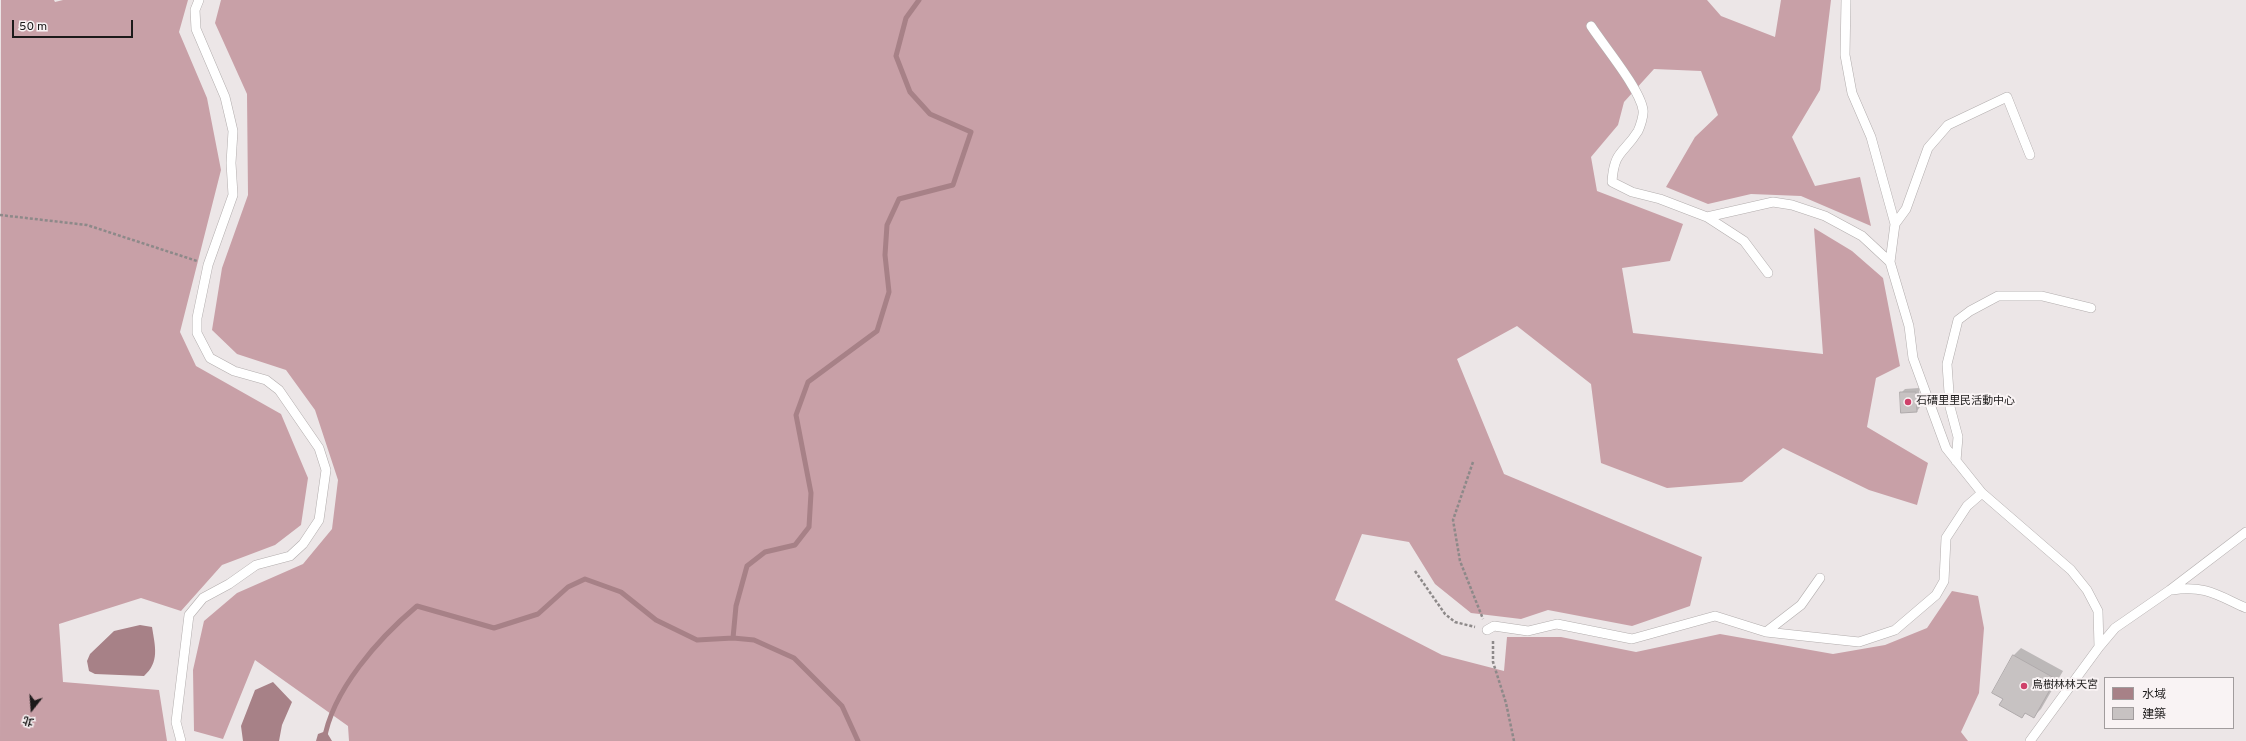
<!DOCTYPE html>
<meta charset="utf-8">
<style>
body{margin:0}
#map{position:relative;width:2246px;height:741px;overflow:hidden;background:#ece6e7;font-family:Overpass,"Noto Sans TC",sans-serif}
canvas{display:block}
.legend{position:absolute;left:2104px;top:677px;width:130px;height:52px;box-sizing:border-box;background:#f9f3f4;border:1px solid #a19c9d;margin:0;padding:5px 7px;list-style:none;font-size:12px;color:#1c1a1a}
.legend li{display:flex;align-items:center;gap:8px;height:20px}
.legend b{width:20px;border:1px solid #a19c9d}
.north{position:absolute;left:12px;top:689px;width:40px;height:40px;-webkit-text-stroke:3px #f9f3f4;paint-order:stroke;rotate:197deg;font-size:11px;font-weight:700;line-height:16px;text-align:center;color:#1c1a1a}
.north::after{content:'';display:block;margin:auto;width:14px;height:18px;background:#1c1a1a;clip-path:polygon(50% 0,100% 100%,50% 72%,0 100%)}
.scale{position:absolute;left:12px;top:20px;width:121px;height:18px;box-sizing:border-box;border:2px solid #1c1a1a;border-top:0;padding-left:5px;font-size:12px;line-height:14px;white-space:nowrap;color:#1c1a1a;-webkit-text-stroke:3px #f9f3f4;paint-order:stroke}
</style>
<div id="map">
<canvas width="2246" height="741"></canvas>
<ul class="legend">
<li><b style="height:11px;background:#a78187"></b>水域</li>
<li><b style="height:11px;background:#c7c2c2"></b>建築</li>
</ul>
<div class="north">北</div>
<div class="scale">50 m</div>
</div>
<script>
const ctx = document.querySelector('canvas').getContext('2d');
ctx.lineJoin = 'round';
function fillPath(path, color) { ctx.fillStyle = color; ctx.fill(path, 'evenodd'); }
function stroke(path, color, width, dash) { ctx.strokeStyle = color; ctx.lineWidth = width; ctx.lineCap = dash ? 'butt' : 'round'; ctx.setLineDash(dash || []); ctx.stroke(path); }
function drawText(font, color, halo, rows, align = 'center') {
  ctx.font = font + ' Overpass,"Noto Sans TC",sans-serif'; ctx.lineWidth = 4; ctx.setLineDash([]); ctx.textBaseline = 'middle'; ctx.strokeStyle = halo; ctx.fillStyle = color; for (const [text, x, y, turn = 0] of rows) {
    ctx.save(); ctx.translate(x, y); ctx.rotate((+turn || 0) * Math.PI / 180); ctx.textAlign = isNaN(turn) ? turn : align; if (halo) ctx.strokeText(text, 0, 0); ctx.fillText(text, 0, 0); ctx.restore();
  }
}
const forest = new Path2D(`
 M 1,0 L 54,0 L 55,2 L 63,0 L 188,0 L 179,32 L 207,98 L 221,170 L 180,332 L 196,366 L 281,414 L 308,478 L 301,525 L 275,545 L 222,565 L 181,611 L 141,598 L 59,624 L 63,682 L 159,690 L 167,741 L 0,741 Z
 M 221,0 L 1707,0 L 1721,16 L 1775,37 L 1781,0 L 1831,0 L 1820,90 L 1792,137 L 1815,186 L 1860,177 L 1871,226 L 1801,196 L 1751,194 L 1708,204 L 1666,187 L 1695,137 L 1718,115 L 1701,71 L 1654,69 L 1624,102 L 1618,125 L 1591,157 L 1597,191 L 1683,224 L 1670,261 L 1622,268 L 1633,333 L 1823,354 L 1814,228 L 1852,251 L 1883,278 L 1900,366 L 1876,378 L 1867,427 L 1928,463 L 1917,505 L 1869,490 L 1783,448 L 1742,482 L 1667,488 L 1601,463 L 1591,384 L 1517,326 L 1457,359 L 1504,474 L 1702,557 L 1690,606 L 1632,626 L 1548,610 L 1521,619 L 1471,613 L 1435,584 L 1409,542 L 1362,534 L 1335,600 L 1442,655 L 1504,671 L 1507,637 L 1561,637 L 1636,652 L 1720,634 L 1833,654 L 1885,645 L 1927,628 L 1952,591 L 1978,596 L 1984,628 L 1979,693 L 1961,732 L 1968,741 L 349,741 L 348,726 L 255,660 L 223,739 L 194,731 L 193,670 L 204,621 L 237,593 L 303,564 L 332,529 L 338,480 L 315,410 L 286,370 L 237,354 L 212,330 L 222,268 L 248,195 L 247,94 L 215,23 Z`);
const water = new Path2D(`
 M 140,625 L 152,627 C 155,646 160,662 144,676 L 95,674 L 89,671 L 87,661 L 90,654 L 114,631 Z
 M 273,682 L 292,702 L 282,725 L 279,741 L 243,741 L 241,726 L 255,690 Z
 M 326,731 L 332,741 L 316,741 L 318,734 Z`);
const shadow = new Path2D(`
 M 1919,388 L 1920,407 L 1917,411 L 1901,393 L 1905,389 Z
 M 2021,648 L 2063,671 L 2041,709 L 2033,717 L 2026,712 L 2022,717 L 2004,698 L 2013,656 Z`);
const stream = new Path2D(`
 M 733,638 L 736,606 L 747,566 L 765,552 L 795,545 L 809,527 L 811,493 L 796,415 L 808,382 L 877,331 L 889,292 L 885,255 L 887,225 L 899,199 L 953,185 L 971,132 L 930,114 L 910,92 L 896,56 L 906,18 L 919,0
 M 324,741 C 332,690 379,638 417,606 L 494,628 L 538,614 L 568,587 L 585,579 L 621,592 L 656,620 L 697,640 L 733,638 L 754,640 L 794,658 L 842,706 L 858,741`);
const building = new Path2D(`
 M 1900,392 L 1916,392 L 1917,412 L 1901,413 Z
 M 2013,655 L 2056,679 L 2034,718 L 2025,713 L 2022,718 L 1999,705 L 2003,699 L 1992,693 Z`);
const path = new Path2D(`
 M 0,215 L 87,225 L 197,261
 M 1473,462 L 1453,520 L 1460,561 L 1483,619
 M 1415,571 L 1445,614 L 1455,622 L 1475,627
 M 1493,641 L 1493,662 L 1506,703 L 1514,741`);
const service = new Path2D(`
 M 1846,0 L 1845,55 L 1852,93 L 1871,137 L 1895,224 L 1890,262 L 1909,326 L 1913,358 L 1946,448 L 1982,493 L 2071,570 L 2087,590 L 2098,611 L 2099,647 L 2030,741
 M 1591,26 C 1604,46 1640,89 1643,110 C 1644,115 1640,127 1638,131 C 1624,154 1614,150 1612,182 L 1632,192 L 1660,199 L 1707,217 L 1744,241 L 1768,273
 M 1707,217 L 1773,202 L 1792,205 L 1825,216 L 1862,236 L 1890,262
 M 1895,224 L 1906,209 L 1928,148 L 1948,125 L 2007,97 L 2030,155
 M 1956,461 L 1958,437 L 1950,407 L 1947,364 L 1958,320 L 1970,311 L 1998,296 L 2042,296 L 2091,308
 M 2172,590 C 2205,585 2217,595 2246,608
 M 1487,630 L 1494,626 L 1528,631 L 1557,624 L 1632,639 L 1715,616 L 1766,632 L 1859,642 L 1895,630 L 1936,595 L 1944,581 L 1946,538 L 1967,506 L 1982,493
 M 1766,632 L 1801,605 L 1820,578
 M 2099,647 L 2115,628 L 2170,590 L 2246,532
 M 181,741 L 176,722 L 189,615 L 203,598 L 229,584 L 256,565 L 290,556 L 303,544 L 319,520 L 326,470 L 319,448 L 279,390 L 266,380 L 234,371 L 210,358 L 197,333 L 197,318 L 208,265 L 233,195 L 231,163 L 233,131 L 225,97 L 196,29 L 195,10 L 199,0`);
const markers = [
 [1908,402,4,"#cf416a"],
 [2024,686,4,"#cf416a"]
];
const poiNames = [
 ["石𥕢里里民活動中心",1916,402],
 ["烏樹林林天宮",2032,686]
];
fillPath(forest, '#c8a0a7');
fillPath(water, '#a78187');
fillPath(shadow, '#0003');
stroke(stream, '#a78187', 5);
fillPath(building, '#c7c2c2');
stroke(building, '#afaaab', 1);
stroke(service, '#b2adad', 10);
stroke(path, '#8d8989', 2.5, [3, 2]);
stroke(service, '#fff', 9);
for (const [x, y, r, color] of markers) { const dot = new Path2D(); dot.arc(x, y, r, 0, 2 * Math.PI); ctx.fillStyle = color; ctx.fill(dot); stroke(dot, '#f9f3f4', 1.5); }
drawText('11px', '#1c1a1a', '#f9f3f4', poiNames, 'left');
</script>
